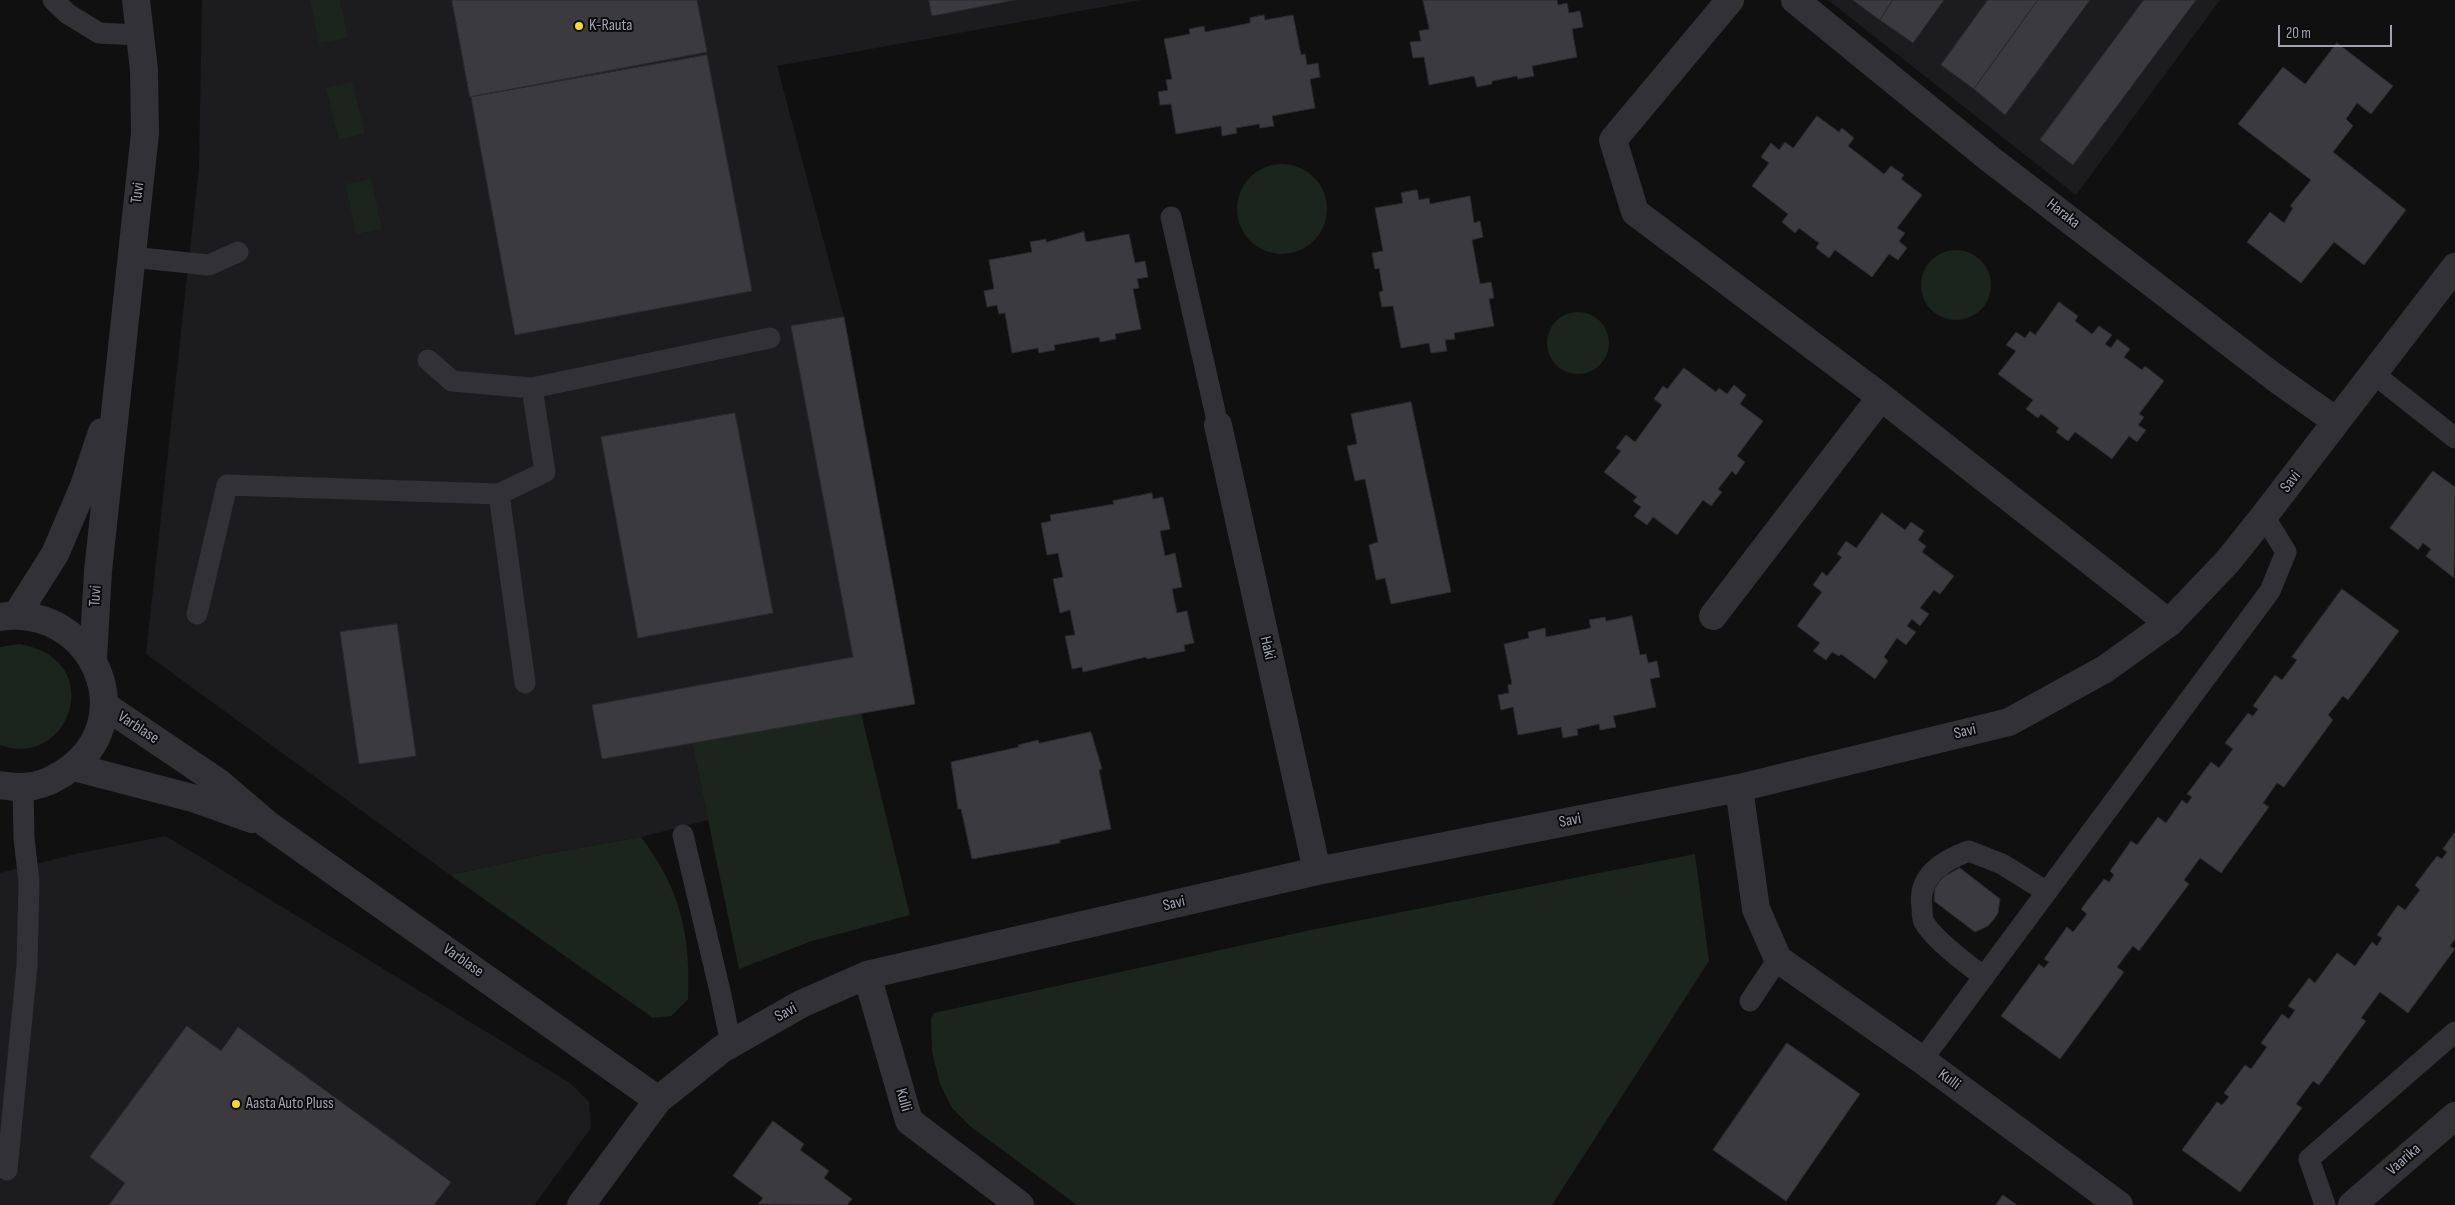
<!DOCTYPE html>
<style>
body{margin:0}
#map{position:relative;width:2455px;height:1205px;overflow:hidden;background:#101011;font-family:"Sofia Sans Condensed",sans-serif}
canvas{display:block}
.scale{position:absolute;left:2278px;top:25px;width:114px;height:22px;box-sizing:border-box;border:2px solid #a1a3b3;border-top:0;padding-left:6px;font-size:15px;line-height:18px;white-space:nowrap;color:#a1a3b3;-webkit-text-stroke:4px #0b0b0c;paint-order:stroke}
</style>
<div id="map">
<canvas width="2455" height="1205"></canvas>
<div class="scale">20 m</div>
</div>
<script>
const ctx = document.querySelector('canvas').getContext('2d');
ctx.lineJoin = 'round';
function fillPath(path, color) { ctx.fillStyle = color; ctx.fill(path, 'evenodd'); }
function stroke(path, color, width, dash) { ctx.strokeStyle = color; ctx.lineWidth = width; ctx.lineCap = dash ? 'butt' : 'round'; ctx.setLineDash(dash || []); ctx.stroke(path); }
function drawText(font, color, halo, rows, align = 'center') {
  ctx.font = font + ' "Sofia Sans Condensed",sans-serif'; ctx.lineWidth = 4; ctx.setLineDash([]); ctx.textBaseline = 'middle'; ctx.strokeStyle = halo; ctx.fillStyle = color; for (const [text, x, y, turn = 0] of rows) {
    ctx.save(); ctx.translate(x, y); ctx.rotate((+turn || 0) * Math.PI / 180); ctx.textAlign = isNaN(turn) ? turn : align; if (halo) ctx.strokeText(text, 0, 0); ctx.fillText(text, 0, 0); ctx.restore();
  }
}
const built = new Path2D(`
 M 202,0 L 1141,0 L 777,66 L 844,317 L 915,704 L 692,743 L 708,820 L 641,837 L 545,854 L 450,875 L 146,654 L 199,167 Z
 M 1828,0 L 2220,0 L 2076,195 Z
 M 166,836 L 570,1083 L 589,1102 L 591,1128 L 534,1205 L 0,1205 L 0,873 L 80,853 Z`);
const green = new Path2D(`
 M 310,0 L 340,0 L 348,38 L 319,43 Z
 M 352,82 L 365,133 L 339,140 L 326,88 Z
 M1237 209a45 45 0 1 1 90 0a45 45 0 1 1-90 0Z
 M 371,179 L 382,229 L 356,234 L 346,184 Z
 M1921 285a35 35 0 1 1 70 0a35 35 0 1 1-70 0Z
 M1547 343a31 31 0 1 1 62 0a31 31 0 1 1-62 0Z
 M 19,644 C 110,659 69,771 0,745 L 0,647 Z
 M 861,713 L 910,915 L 812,941 L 739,969 L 692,743 Z
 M 641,837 C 680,888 691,935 688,999 L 671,1016 L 653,1018 L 450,875 L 545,854 Z
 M 1695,854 L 1709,961 L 1552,1205 L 1077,1205 L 970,1126 L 952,1108 L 940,1084 L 932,1051 L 931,1019 L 934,1013 L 1311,930 Z`);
const building = new Path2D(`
 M 452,0 L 697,0 L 707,52 L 470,97 Z
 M 929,0 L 1015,0 L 932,16 Z
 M 1423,0 L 1557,0 L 1558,5 L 1567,3 L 1569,13 L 1580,11 L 1583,27 L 1572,29 L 1577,57 L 1532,66 L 1534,76 L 1518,79 L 1517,76 L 1492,81 L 1492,84 L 1477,87 L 1474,76 L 1429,85 L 1424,57 L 1413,58 L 1410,42 L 1421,41 L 1419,31 L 1429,29 Z
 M 1853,0 L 1893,0 L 1880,20 Z
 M 1893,0 L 1944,0 L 1913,43 L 1880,20 Z
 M 1988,0 L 2038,0 L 1974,89 L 1941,65 Z
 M 2038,0 L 2090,0 L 2005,115 L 1974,89 Z
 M 2144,0 L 2196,0 L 2073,165 L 2040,140 Z
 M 1264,15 L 1265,20 L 1293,15 L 1301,55 L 1305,54 L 1307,65 L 1318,63 L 1320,77 L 1310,79 L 1315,108 L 1272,116 L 1274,126 L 1260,128 L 1259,124 L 1236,128 L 1237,133 L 1222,136 L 1221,126 L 1176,134 L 1171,104 L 1160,105 L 1158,92 L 1168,90 L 1166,80 L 1172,79 L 1164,39 L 1190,34 L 1189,29 L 1204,26 L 1205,32 L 1250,23 L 1250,18 Z
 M 2337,43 L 2393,86 L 2371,114 L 2357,103 L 2346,119 L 2353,126 L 2333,152 L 2406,210 L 2364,265 L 2334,242 L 2301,283 L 2247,242 L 2270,212 L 2284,223 L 2293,208 L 2290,206 L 2311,180 L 2238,124 L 2283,67 L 2305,84 Z
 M 707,55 L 752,291 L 515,335 L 471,97 Z
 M 1817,116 L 1839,132 L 1842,128 L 1854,138 L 1848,146 L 1884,174 L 1891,166 L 1904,175 L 1901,179 L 1922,195 L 1897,228 L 1905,233 L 1899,241 L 1907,248 L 1898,260 L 1889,254 L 1872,277 L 1835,250 L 1829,258 L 1816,248 L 1819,243 L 1799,228 L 1795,233 L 1782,222 L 1788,214 L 1752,186 L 1769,163 L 1761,157 L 1771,143 L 1779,150 L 1785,142 L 1793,148 Z
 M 1417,190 L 1419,200 L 1429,198 L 1430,204 L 1470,196 L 1474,223 L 1480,221 L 1483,237 L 1472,240 L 1480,284 L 1491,282 L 1494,298 L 1489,299 L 1494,326 L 1454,333 L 1455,339 L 1445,340 L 1447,351 L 1431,353 L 1429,343 L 1401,348 L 1393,306 L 1382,307 L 1379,292 L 1383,291 L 1379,268 L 1375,269 L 1372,253 L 1383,251 L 1375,208 L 1403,203 L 1401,193 Z
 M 1084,232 L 1086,242 L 1129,234 L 1135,263 L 1145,261 L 1148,277 L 1137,279 L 1139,288 L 1133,289 L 1141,329 L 1115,334 L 1116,339 L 1100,342 L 1099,337 L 1054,345 L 1055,350 L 1039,353 L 1038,348 L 1012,353 L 1005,313 L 999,314 L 997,305 L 987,307 L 984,291 L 994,289 L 989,260 L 1032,252 L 1030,242 L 1046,239 L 1046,242 Z
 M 2059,302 L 2078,316 L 2075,321 L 2092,334 L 2099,326 L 2112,335 L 2105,344 L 2111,348 L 2117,339 L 2130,349 L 2124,357 L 2142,370 L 2145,366 L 2164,381 L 2139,414 L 2144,417 L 2138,425 L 2146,430 L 2137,442 L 2129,436 L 2112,459 L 2075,432 L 2068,441 L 2056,432 L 2059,428 L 2041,414 L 2038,418 L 2026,409 L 2033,400 L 1998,374 L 2016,351 L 2006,345 L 2016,332 L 2025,338 L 2030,331 L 2035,335 Z
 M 844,317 L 915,704 L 602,759 L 592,705 L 853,657 L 791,326 Z
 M 1684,368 L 1716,392 L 1719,388 L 1727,394 L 1734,385 L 1746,395 L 1740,404 L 1763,421 L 1737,456 L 1745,462 L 1736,475 L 1732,471 L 1718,489 L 1722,492 L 1711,506 L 1703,500 L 1677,535 L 1653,517 L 1647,525 L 1634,516 L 1641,507 L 1633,501 L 1637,497 L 1604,472 L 1621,451 L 1616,448 L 1626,435 L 1635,442 L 1662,405 L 1654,399 L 1663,386 L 1667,389 Z
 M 1411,402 L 1451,592 L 1391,604 L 1385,578 L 1376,580 L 1369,545 L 1378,542 L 1365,479 L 1355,481 L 1347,446 L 1357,444 L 1351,414 Z
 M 735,413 L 773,613 L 638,638 L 601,437 Z
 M 2433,471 L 2455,487 L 2454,578 L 2426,556 L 2431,549 L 2423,543 L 2418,550 L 2390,528 Z
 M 1152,493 L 1153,499 L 1163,497 L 1170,529 L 1160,531 L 1165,556 L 1175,553 L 1182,587 L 1172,589 L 1177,613 L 1187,611 L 1194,643 L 1184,645 L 1185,651 L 1147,659 L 1146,657 L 1083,672 L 1082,667 L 1072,669 L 1065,636 L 1075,635 L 1070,610 L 1060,613 L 1053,579 L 1063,577 L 1058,553 L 1047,555 L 1041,523 L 1051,521 L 1050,515 L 1114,504 L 1113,501 Z
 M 1882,513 L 1905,530 L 1911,522 L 1924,531 L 1918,540 L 1926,546 L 1922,552 L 1954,576 L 1940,594 L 1934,590 L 1920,608 L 1929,614 L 1920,626 L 1912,619 L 1907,626 L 1916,632 L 1906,645 L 1897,638 L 1884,657 L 1888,661 L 1875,679 L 1841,654 L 1839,656 L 1832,652 L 1826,660 L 1813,651 L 1820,643 L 1797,626 L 1822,592 L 1813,585 L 1822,572 L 1827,576 L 1842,557 L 1837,554 L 1846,541 L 1856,548 Z
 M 2342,589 L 2399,631 L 2348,700 L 2343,696 L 2328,715 L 2333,720 L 2284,787 L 2277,783 L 2263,803 L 2269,807 L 2221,873 L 2200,858 L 2184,880 L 2189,884 L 2139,951 L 2133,946 L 2117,967 L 2124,972 L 2060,1059 L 2001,1016 L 2039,964 L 2044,968 L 2049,962 L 2044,959 L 2067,927 L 2073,932 L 2087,914 L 2081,909 L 2104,879 L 2109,882 L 2114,875 L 2110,871 L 2131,841 L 2137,845 L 2158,817 L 2166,823 L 2182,800 L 2187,804 L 2192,797 L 2187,794 L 2211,762 L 2219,768 L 2233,749 L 2225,743 L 2248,713 L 2253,716 L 2258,709 L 2253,706 L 2275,675 L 2282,680 L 2297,660 L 2292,657 Z
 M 1632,616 L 1640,655 L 1646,654 L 1648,663 L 1657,661 L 1660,677 L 1650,679 L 1656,707 L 1613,716 L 1616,727 L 1600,730 L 1599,724 L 1577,729 L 1578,735 L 1563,738 L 1561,727 L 1518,735 L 1513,707 L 1501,710 L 1498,695 L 1509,693 L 1508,685 L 1512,684 L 1504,644 L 1529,638 L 1528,632 L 1545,628 L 1546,637 L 1591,628 L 1589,620 L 1605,617 L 1606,621 Z
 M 397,624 L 416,756 L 359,764 L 340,632 Z
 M 1091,732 L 1102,769 L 1099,770 L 1111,829 L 1060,840 L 1060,843 L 972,859 L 961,809 L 958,809 L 951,762 L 1019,747 L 1018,745 L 1038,740 L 1039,743 Z
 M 2455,832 L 2455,939 L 2450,946 L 2455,949 L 2408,1013 L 2380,992 L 2361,1018 L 2366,1021 L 2319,1085 L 2313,1081 L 2296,1104 L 2302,1108 L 2240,1192 L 2182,1150 L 2217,1102 L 2222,1105 L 2229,1097 L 2224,1093 L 2245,1065 L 2251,1069 L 2267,1047 L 2261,1043 L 2282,1014 L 2289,1019 L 2295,1010 L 2288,1006 L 2309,978 L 2315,983 L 2337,953 L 2355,966 L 2372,942 L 2377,946 L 2382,938 L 2377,935 L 2398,905 L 2405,910 L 2420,890 L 2415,885 L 2437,856 L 2442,859 L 2447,852 L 2443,849 Z
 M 1960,868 L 2000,899 L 1998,913 L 1994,919 L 1988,926 L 1975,932 L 1934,901 L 1935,888 L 1939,882 L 1945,876 Z
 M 187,1026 L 221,1051 L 238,1027 L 451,1182 L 434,1205 L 109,1205 L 125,1183 L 90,1157 Z
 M 1787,1043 L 1860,1094 L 1786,1201 L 1713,1150 Z
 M 773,1121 L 804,1144 L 800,1150 L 829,1171 L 824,1178 L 852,1199 L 847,1205 L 758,1204 L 763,1198 L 733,1176 Z
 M 2003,1195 L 2017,1205 L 1996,1205 Z`);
const lane = new Path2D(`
 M 53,0 L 68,14 L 99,33 L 139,35
 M 1171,217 L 1218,425
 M 131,257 L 209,265 L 238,252
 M 428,360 L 452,381 L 532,388 L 770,338
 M 2374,374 L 2455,438
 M 197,614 L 227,485 L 499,494
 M 525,683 L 499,494 L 545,472 L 532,388
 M 683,835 L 720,991 L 731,1044
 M 1984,977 C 1967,964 1934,940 1924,922 C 1922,918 1922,912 1922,907 C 1917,876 1944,860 1969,851 L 2002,864 L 2047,892
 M 1750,1001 L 1778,959
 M 1922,1060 L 2270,591 L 2286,552 L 2264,516
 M 7,1170 L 27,966 L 29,882 L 24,838 L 23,787
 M 2325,1205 L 2309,1159 L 2455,1032`);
const street = new Path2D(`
 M 1730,0 L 1613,140 L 1635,212 L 1881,397 L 2169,623
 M 1795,0 L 1990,159 L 2274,377 L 2336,421
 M 1218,425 L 1317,871
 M 17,614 L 55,554 L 84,486 L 102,432
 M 1713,616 L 1881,397
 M 0,617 C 94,603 145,723 62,774 C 51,781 37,787 23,787 C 15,787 7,786 0,785
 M 93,659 L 98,571 L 145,133 L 144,70 L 136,0
 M 104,705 L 218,782 L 267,824 L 658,1100
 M 74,767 L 196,799 L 252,819
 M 1739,788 L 1756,909 L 1778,959 L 1922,1060 L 2119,1205
 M 867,975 L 909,1121 L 1020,1205
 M 581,1205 L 658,1100 L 722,1049 L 801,1004 L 867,975 L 1317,871 L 1739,788 L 2009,722 L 2105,669 L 2169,623 L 2228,561 L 2264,516 L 2455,267
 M 2352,1205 L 2455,1116`);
const markers = [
 [579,26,5,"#f7d923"],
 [236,1104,5,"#f7d923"]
];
const poiNames = [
 ["K-Rauta",589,26],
 ["Aasta Auto Pluss",246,1104]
];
const streetNames = [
 ["Tuvi",138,193,-83],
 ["Haraka",2063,214,38],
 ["Savi",2291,482,-52],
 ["Tuvi",96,596,-86],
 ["Haki",1267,648,77],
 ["Varblase",138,728,33],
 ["Savi",1965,732,-13],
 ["Savi",1570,821,-11],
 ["Savi",1174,904,-13],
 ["Varblase",463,961,35],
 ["Savi",786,1013,-29],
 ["Kulli",1949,1080,36],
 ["Kulli",903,1100,74],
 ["Vaarika",2404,1160,-41]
];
fillPath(built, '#1c1c1e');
fillPath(green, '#1c241e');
fillPath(building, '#3a3a3f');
stroke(building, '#2b2a2e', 1);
stroke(lane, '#313136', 21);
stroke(street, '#313136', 28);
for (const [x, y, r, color] of markers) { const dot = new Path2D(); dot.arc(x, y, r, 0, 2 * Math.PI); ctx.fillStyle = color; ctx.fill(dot); stroke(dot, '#0b0b0c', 2); }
drawText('16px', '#a1a3b3', '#0b0b0c', poiNames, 'left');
drawText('16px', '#a1a3b3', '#0b0b0c', streetNames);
</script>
